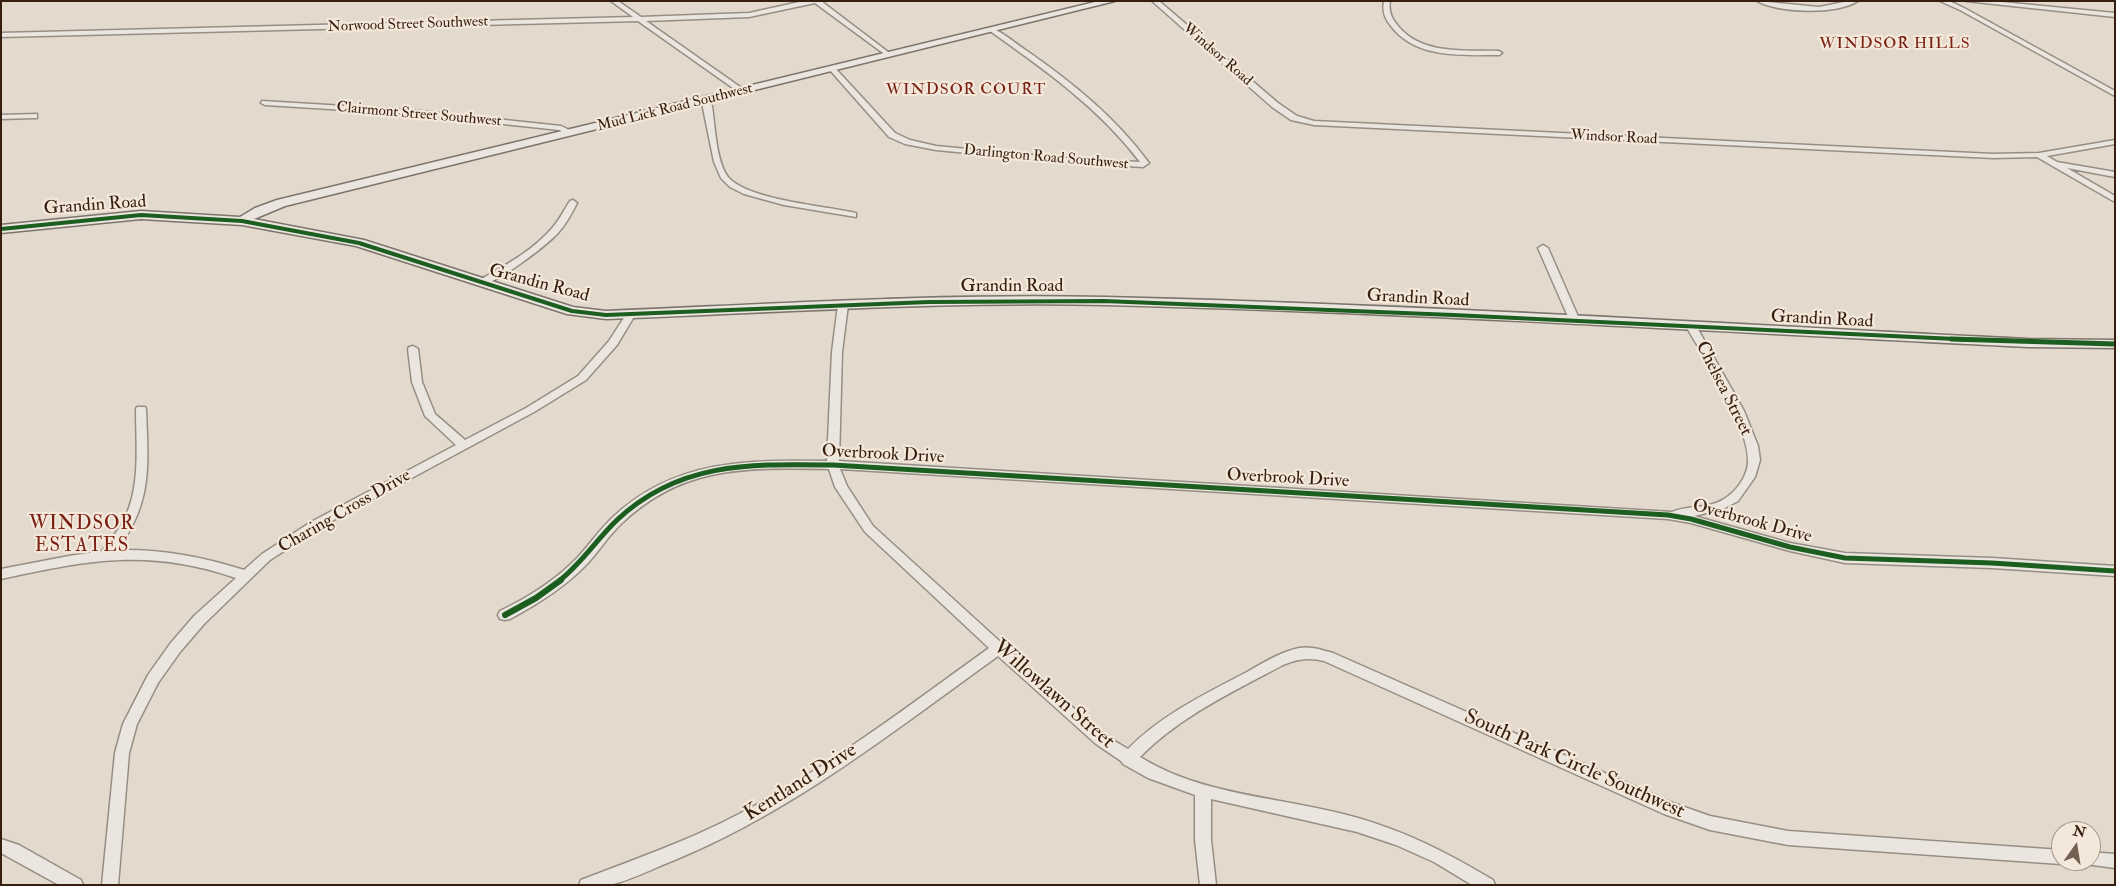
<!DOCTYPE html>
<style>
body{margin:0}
#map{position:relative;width:2116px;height:886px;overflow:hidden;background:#e3dacd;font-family:"IM FELL Double Pica",serif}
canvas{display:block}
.frame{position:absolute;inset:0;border:2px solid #361e0f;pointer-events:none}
.north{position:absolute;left:2051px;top:821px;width:50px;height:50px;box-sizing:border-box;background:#f3e8d9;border:1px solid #a79788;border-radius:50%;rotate:13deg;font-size:14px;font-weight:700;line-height:20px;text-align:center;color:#361e0f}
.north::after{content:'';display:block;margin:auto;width:18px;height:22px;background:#736052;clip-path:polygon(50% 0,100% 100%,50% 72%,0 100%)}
</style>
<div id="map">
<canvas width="2116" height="886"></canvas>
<div class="frame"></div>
<div class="north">N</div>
</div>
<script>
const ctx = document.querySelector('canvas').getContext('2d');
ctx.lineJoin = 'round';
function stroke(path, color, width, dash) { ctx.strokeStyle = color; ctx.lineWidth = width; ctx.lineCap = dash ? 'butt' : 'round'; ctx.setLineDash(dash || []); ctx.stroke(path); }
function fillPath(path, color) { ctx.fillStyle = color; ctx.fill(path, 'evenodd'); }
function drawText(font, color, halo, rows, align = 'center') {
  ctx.font = font + ' "IM FELL Double Pica",serif'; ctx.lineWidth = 4.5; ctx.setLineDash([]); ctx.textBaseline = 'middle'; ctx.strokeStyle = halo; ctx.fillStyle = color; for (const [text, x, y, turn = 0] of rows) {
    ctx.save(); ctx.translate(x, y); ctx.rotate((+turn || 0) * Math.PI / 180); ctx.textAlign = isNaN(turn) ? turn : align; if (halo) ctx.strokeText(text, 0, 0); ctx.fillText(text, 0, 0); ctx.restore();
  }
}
const street = new Path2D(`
 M 611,1 L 618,1 L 641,17 L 749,13 L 804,1 L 821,1 L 892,55 L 887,56 L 815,3 L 749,17 L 646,21 L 743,89 L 744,91 L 740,93 L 638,21 L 1,37 L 1,33 L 633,17 Z
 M 1152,1 L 1159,1 L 1278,103 L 1297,116 L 1314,121 L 1993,154 L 2039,153 L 2115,140 L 2115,144 L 2047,156 L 2057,162 L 2115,172 L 2115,177 L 2067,168 L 2115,196 L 2115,202 L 2037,157 L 1993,158 L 1314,125 L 1291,120 L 1272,107 Z
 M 1384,1 L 1390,1 C 1388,11 1392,19 1398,26 C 1421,55 1466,50 1499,51 L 1502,53 L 1499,55 C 1462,55 1416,59 1391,26 C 1385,19 1382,11 1384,1 Z
 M 1757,1 L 1819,7 L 1849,1 L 1858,1 C 1836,15 1779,13 1757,1 Z
 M 1940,1 L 1949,1 L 1964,8 L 2115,91 L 2115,96 L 1960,10 Z
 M 1966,1 L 1991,1 L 2115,13 L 2115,17 Z
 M 992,28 C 1004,33 1016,44 1027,51 C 1073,83 1116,118 1149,163 L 1143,167 L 1063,162 L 936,150 L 905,144 L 889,137 L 829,69 L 835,68 L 895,133 L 910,140 L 936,146 L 1063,158 L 1140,162 C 1099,108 1045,70 990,31 L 989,30 Z
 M 701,98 L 707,98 L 712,106 C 715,126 716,161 728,177 C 747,200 826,206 856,213 L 856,217 L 784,205 L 744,194 L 730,187 L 721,178 L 714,162 Z
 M 262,101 L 411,110 L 561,126 L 576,133 L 572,135 L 559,130 L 411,114 L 265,105 L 261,103 Z
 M 37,114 L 37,118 L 34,118 L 1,119 L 1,115 Z
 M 573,200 L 577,203 C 572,213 566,224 558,233 C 547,245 492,288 478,285 L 478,281 C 504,266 533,251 553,227 C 560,219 564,210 570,201 Z
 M 1543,245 L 1548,248 L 1580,321 L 1578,323 L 1575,324 L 1570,321 L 1538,248 Z
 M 843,302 L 848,305 L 842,352 L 839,461 L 1672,512 C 1688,505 1709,509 1724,499 C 1736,492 1748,476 1748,461 C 1749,426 1704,358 1686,326 L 1687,324 L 1695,324 L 1744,411 L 1758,446 L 1760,460 L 1755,477 L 1738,501 L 1723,509 L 1694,516 L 1790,543 L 1845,553 L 1992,558 L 2115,566 L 2115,576 L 1992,568 L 1845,563 L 1790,551 L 1691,523 L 1668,519 L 840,469 L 847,486 L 873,526 L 1063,699 L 1106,736 L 1128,749 C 1161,715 1205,694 1247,672 C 1263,663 1280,652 1299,648 C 1310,646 1322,650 1333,653 L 1673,803 L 1710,816 L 1788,831 L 2061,850 L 2061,861 L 2067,862 L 2061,864 L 1788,845 L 1710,830 L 1664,814 L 1324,661 C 1309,657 1297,659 1283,665 C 1234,691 1179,717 1140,757 C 1204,797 1286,797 1358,818 C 1409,833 1448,853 1493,880 L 1495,885 L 1472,885 L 1434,862 L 1396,845 L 1357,832 L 1211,799 L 1211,840 L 1216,885 L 1200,885 L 1195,840 L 1195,795 L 1148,778 L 1123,764 L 1121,761 L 1096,744 L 998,656 C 895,730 795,810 677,859 C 659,866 627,882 609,885 C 600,886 589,885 579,885 L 581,880 C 635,859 688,841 739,814 C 828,768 908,706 989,648 L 865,532 L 835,487 L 829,469 C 749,468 684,464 622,523 C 609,535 599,551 587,564 C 565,587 538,604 510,619 L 505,620 L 500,619 L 498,615 L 500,611 C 529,597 556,580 578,557 C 590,544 600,529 613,517 C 675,459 747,460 827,461 L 832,352 L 838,305 Z
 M 630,312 L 635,315 L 617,345 L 586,380 L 534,412 L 319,528 L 270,560 L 204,624 L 180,652 L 158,683 L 137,724 L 129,753 L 118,885 L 102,885 L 115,753 L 123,724 L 148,675 L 170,644 L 194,616 L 236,578 C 148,548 89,560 1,579 L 1,569 L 69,556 L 102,551 C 110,541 118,531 124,520 C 141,486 136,446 136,409 L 137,407 L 145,407 L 146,409 C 148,465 153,502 117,550 C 161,549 201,556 244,570 L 262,554 L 311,522 L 456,445 L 425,416 L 412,382 L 408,349 L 409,347 L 413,346 L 418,349 L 422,382 L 435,414 L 465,440 L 526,408 L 578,376 L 609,341 L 627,313 Z
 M 1,839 L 19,845 L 81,880 L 83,885 L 59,885 L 1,853 Z
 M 2091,852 L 2115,854 L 2115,868 L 2085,864 L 2084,861 L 2091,861 Z`);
const secondary = new Path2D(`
 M 1099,1 L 1115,1 L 285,206 L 254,219 L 364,240 L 573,307 L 606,311 C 772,304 940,293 1106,297 C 1414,304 1721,324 2028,339 L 2115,340 L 2115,348 L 2028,347 C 1721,332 1414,313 1106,305 C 940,301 772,313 606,319 L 567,314 L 356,246 L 242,225 L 141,219 L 1,233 L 1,225 L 141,211 L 240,217 L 255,208 L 277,200 Z`);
const cyclewayFar2 = new Path2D(`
 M 1,229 L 141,215 L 242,221 L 359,243 L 572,311 L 606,315 L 929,302 L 1104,301 L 1453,315 L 1976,340`);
const cyclewayFar1 = new Path2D(`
 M 1951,339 L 2115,344
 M 559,581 C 582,563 596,540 617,520 C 680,461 752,464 833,465 L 1668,515 L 1691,519 L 1790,547 L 1845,558 L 1992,563 L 2115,571`);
const cycleway = new Path2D(`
 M 505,615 L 536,598 L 561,580`);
const farStreetnames = [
 ["Norwood Street Southwest",408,25,-2],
 ["Windsor Road",1217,55,41],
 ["Mud Lick Road Southwest",675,108,-14],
 ["Clairmont Street Southwest",419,115,5],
 ["Windsor Road",1614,138,3],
 ["Darlington Road Southwest",1046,158,5]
];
const farNeighbourhoodnames = [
 ["WINDSOR HILLS",1895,45],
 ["WINDSOR COURT",966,91]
];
const streetNames = [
 ["Grandin Road",95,206,-4],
 ["Grandin Road",539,284,15],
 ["Grandin Road",1012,287],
 ["Grandin Road",1418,299,3],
 ["Grandin Road",1822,320,3],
 ["Chelsea Street",1723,389,63],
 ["Overbrook Drive",883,455,3],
 ["Overbrook Drive",1288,479,3],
 ["Charing Cross Drive",345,512,-30],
 ["Overbrook Drive",1752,522,15]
];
const neighbourhoodNames = [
 ["WINDSOR",82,525],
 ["ESTATES",82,547]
];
const nearStreetnames = [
 ["Willowlawn Street",1053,695,41],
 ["South Park Circle Southwest",1574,765,24],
 ["Kentland Drive",801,783,-32]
];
stroke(street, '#968e84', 3);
stroke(secondary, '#7d746c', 3);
fillPath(street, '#eae5de');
fillPath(secondary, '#eae5de');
stroke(cyclewayFar2, '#1b5e20', 4);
stroke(cyclewayFar1, '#1b5e20', 5);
stroke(cycleway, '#1b5e20', 6);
drawText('15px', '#361e0f', '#f3e8d9', farStreetnames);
ctx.letterSpacing = '1px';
drawText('16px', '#7a1f14', '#f3e8d9', farNeighbourhoodnames);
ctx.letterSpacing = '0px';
drawText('18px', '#361e0f', '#f3e8d9', streetNames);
ctx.letterSpacing = '1px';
drawText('19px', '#7a1f14', '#f3e8d9', neighbourhoodNames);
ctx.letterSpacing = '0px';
drawText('21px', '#361e0f', '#f3e8d9', nearStreetnames);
</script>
